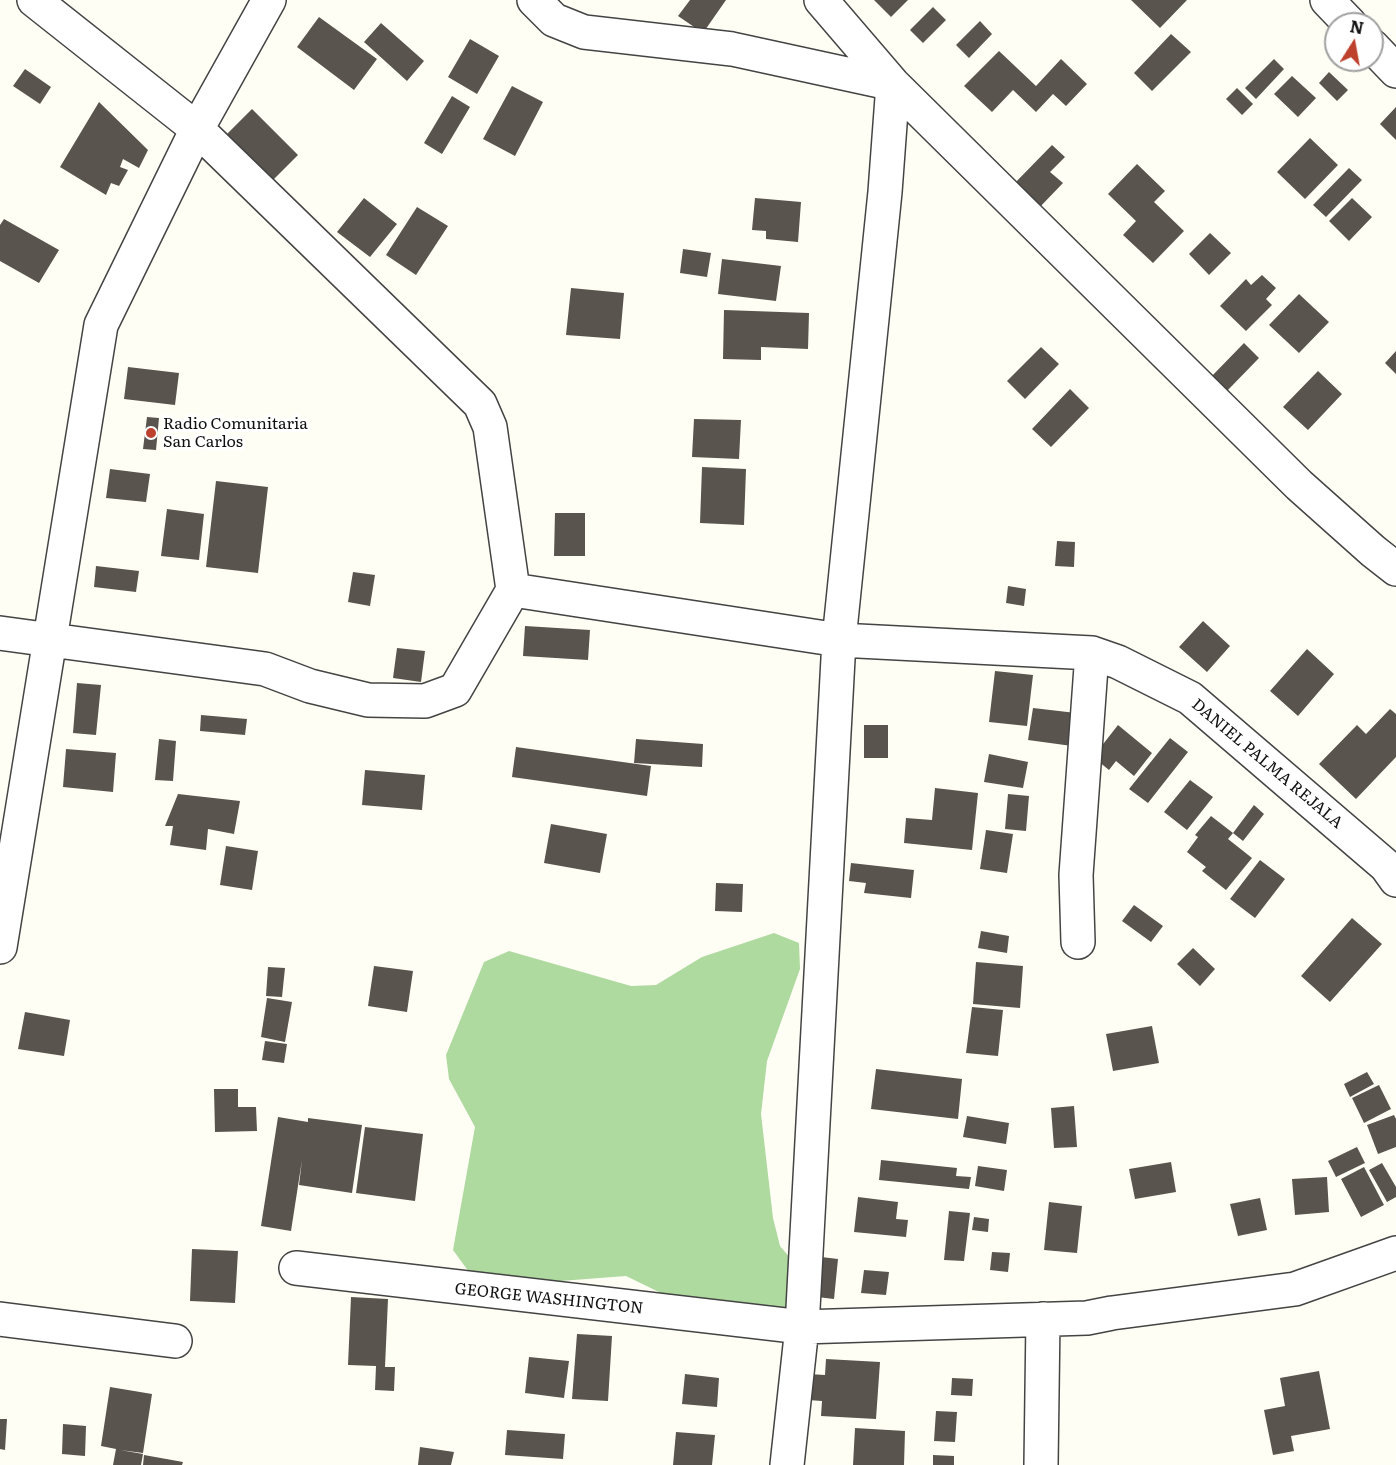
<!DOCTYPE html>
<style>
body{margin:0}
#map{position:relative;width:1396px;height:1465px;overflow:hidden;background:#fffef5;font-family:Literata,serif}
canvas{display:block}
.north{position:absolute;left:1324px;top:12px;width:60px;height:60px;box-sizing:border-box;background:#fff;border:2px solid #a0a0a0;border-radius:50%;rotate:11deg;font-size:16px;font-weight:700;line-height:24px;text-align:center;color:#111}
.north::after{content:'';display:block;margin:auto;width:21px;height:27px;background:#bd412d;clip-path:polygon(50% 0,100% 100%,50% 72%,0 100%)}
</style>
<div id="map">
<canvas width="1396" height="1465"></canvas>
<div class="north">N</div>
</div>
<script>
const ctx = document.querySelector('canvas').getContext('2d');
ctx.lineJoin = 'round';
function fillPath(path, color) { ctx.fillStyle = color; ctx.fill(path, 'evenodd'); }
function stroke(path, color, width, dash) { ctx.strokeStyle = color; ctx.lineWidth = width; ctx.lineCap = dash ? 'butt' : 'round'; ctx.setLineDash(dash || []); ctx.stroke(path); }
function drawText(font, color, halo, rows, align = 'center') {
  ctx.font = font + ' Literata,serif'; ctx.lineWidth = 6; ctx.setLineDash([]); ctx.textBaseline = 'middle'; ctx.strokeStyle = halo; ctx.fillStyle = color; for (const [text, x, y, turn = 0] of rows) {
    ctx.save(); ctx.translate(x, y); ctx.rotate((+turn || 0) * Math.PI / 180); ctx.textAlign = isNaN(turn) ? turn : align; if (halo) ctx.strokeText(text, 0, 0); ctx.fillText(text, 0, 0); ctx.restore();
  }
}
const forest = new Path2D(`
 M 774,933 L 799,943 L 800,969 L 767,1061 L 761,1114 L 773,1218 L 780,1246 L 797,1266 L 794,1316 L 694,1309 L 626,1276 L 521,1284 L 469,1272 L 453,1250 L 475,1127 L 449,1079 L 446,1055 L 484,962 L 509,951 L 631,986 L 656,985 L 702,957 Z`);
const building = new Path2D(`
 M 690,0 L 726,0 L 703,33 L 678,16 Z
 M 874,0 L 908,0 L 891,17 Z
 M 1131,0 L 1187,0 L 1160,28 Z
 M 933,7 L 946,20 L 923,43 L 910,30 Z
 M 319,17 L 377,59 L 354,90 L 297,47 Z
 M 980,21 L 992,34 L 969,58 L 956,45 Z
 M 381,23 L 424,61 L 407,81 L 364,42 Z
 M 1171,34 L 1191,52 L 1152,91 L 1134,73 Z
 M 470,39 L 499,56 L 477,94 L 448,77 Z
 M 999,51 L 1036,86 L 1061,59 L 1087,84 L 1066,106 L 1053,94 L 1036,112 L 1013,90 L 992,112 L 964,86 Z
 M 1274,59 L 1284,69 L 1256,99 L 1245,88 Z
 M 25,69 L 51,87 L 40,104 L 13,86 Z
 M 1329,72 L 1348,90 L 1337,101 L 1319,83 Z
 M 1292,76 L 1316,98 L 1298,117 L 1274,94 Z
 M 512,86 L 543,102 L 515,156 L 483,139 Z
 M 1237,88 L 1253,104 L 1242,115 L 1226,99 Z
 M 452,96 L 470,107 L 442,154 L 424,143 Z
 M 99,102 L 148,150 L 139,168 L 123,159 L 120,167 L 128,170 L 119,186 L 111,183 L 106,195 L 60,167 Z
 M 1396,107 L 1396,140 L 1380,124 Z
 M 252,109 L 298,155 L 272,181 L 225,136 Z
 M 1310,138 L 1338,165 L 1305,199 L 1277,172 Z
 M 1052,145 L 1065,157 L 1050,172 L 1063,183 L 1037,210 L 1012,186 Z
 M 1137,164 L 1165,191 L 1154,202 L 1184,231 L 1153,263 L 1123,235 L 1136,221 L 1108,194 Z
 M 1349,168 L 1362,180 L 1326,217 L 1313,205 Z
 M 364,198 L 397,224 L 370,257 L 337,232 Z
 M 755,198 L 801,202 L 798,242 L 766,239 L 766,231 L 752,230 Z
 M 1352,198 L 1372,217 L 1349,241 L 1329,221 Z
 M 417,207 L 448,226 L 416,275 L 386,255 Z
 M 4,219 L 59,250 L 39,283 L 0,261 L 0,225 Z
 M 1210,233 L 1231,253 L 1209,275 L 1189,254 Z
 M 683,249 L 711,253 L 707,277 L 680,273 Z
 M 722,259 L 781,266 L 776,301 L 718,294 Z
 M 1262,275 L 1276,288 L 1266,299 L 1272,305 L 1246,331 L 1220,306 L 1246,279 L 1251,285 Z
 M 571,288 L 624,293 L 620,339 L 566,335 Z
 M 1299,294 L 1329,322 L 1299,353 L 1269,325 Z
 M 724,310 L 809,313 L 808,349 L 761,347 L 761,360 L 723,359 Z
 M 1244,343 L 1259,358 L 1226,392 L 1210,378 Z
 M 1041,347 L 1059,364 L 1025,399 L 1007,381 Z
 M 1396,351 L 1396,374 L 1385,363 Z
 M 128,367 L 179,373 L 175,405 L 124,399 Z
 M 1318,371 L 1342,394 L 1308,430 L 1283,407 Z
 M 1070,389 L 1089,408 L 1051,447 L 1032,429 Z
 M 147,417 L 159,418 L 156,450 L 143,449 Z
 M 694,419 L 741,420 L 739,459 L 692,457 Z
 M 702,467 L 746,469 L 744,525 L 700,523 Z
 M 110,469 L 150,474 L 146,502 L 106,498 Z
 M 216,481 L 268,487 L 258,573 L 206,567 Z
 M 167,509 L 204,514 L 199,560 L 161,556 Z
 M 555,513 L 585,513 L 585,556 L 554,556 Z
 M 1057,541 L 1075,542 L 1074,567 L 1055,566 Z
 M 96,566 L 139,571 L 136,592 L 94,587 Z
 M 353,572 L 375,575 L 370,606 L 348,602 Z
 M 1008,586 L 1026,589 L 1024,606 L 1006,603 Z
 M 1203,621 L 1230,646 L 1207,672 L 1179,647 Z
 M 525,626 L 590,630 L 588,660 L 523,656 Z
 M 397,648 L 425,651 L 421,682 L 393,678 Z
 M 1307,649 L 1334,674 L 1298,716 L 1270,691 Z
 M 995,671 L 1033,675 L 1027,726 L 989,722 Z
 M 77,683 L 101,685 L 96,735 L 73,733 Z
 M 1033,708 L 1076,713 L 1072,746 L 1028,740 Z
 M 1390,709 L 1396,714 L 1396,757 L 1356,799 L 1319,764 L 1357,725 L 1366,734 Z
 M 201,715 L 247,719 L 245,735 L 200,731 Z
 M 864,725 L 888,725 L 888,758 L 864,758 Z
 M 1118,725 L 1152,753 L 1134,776 L 1116,761 L 1109,770 L 1093,757 Z
 M 1170,738 L 1188,752 L 1148,803 L 1129,789 Z
 M 159,739 L 176,741 L 173,781 L 155,780 Z
 M 636,739 L 703,744 L 702,767 L 634,763 Z
 M 516,747 L 651,766 L 647,796 L 512,777 Z
 M 66,749 L 116,753 L 113,792 L 63,787 Z
 M 989,754 L 1028,762 L 1023,788 L 984,782 Z
 M 365,770 L 425,775 L 422,810 L 362,805 Z
 M 1190,780 L 1213,797 L 1187,830 L 1164,812 Z
 M 935,788 L 978,793 L 972,850 L 904,843 L 906,818 L 932,820 Z
 M 178,794 L 240,801 L 234,834 L 208,829 L 206,850 L 170,845 L 173,826 L 165,826 Z
 M 1008,794 L 1029,796 L 1026,831 L 1005,829 Z
 M 1254,805 L 1264,814 L 1243,841 L 1233,833 Z
 M 1211,816 L 1233,833 L 1228,839 L 1252,858 L 1226,890 L 1202,871 L 1206,867 L 1187,852 L 1198,837 L 1195,835 Z
 M 551,824 L 607,834 L 600,873 L 544,863 Z
 M 986,830 L 1013,834 L 1007,873 L 980,869 Z
 M 226,846 L 258,851 L 252,890 L 220,885 Z
 M 1260,860 L 1285,879 L 1255,918 L 1230,899 Z
 M 851,863 L 914,870 L 911,898 L 864,893 L 866,883 L 849,881 Z
 M 716,883 L 743,884 L 742,912 L 715,911 Z
 M 1134,905 L 1163,926 L 1151,942 L 1122,921 Z
 M 1352,918 L 1382,944 L 1330,1002 L 1301,976 Z
 M 981,931 L 1009,936 L 1007,953 L 978,948 Z
 M 1193,948 L 1215,969 L 1200,986 L 1177,964 Z
 M 976,962 L 1023,966 L 1020,1008 L 973,1004 Z
 M 374,966 L 413,971 L 407,1012 L 368,1006 Z
 M 268,967 L 285,968 L 282,997 L 266,996 Z
 M 267,998 L 292,1002 L 285,1042 L 261,1037 Z
 M 972,1007 L 1003,1010 L 998,1056 L 966,1053 Z
 M 25,1012 L 70,1020 L 64,1056 L 18,1049 Z
 M 1152,1026 L 1159,1063 L 1113,1071 L 1106,1034 Z
 M 265,1041 L 287,1044 L 284,1063 L 262,1060 Z
 M 876,1069 L 962,1079 L 958,1119 L 871,1109 Z
 M 1367,1072 L 1374,1084 L 1350,1097 L 1344,1084 Z
 M 1379,1085 L 1391,1109 L 1364,1123 L 1352,1098 Z
 M 214,1089 L 238,1089 L 238,1107 L 256,1107 L 257,1131 L 215,1132 Z
 M 1074,1106 L 1077,1147 L 1054,1148 L 1051,1108 Z
 M 1394,1115 L 1396,1119 L 1396,1147 L 1378,1154 L 1367,1125 Z
 M 967,1116 L 1009,1123 L 1006,1144 L 963,1137 Z
 M 278,1117 L 308,1122 L 308,1118 L 362,1125 L 352,1193 L 299,1185 L 302,1160 L 291,1231 L 261,1226 Z
 M 365,1127 L 423,1134 L 415,1201 L 356,1193 Z
 M 1357,1147 L 1365,1163 L 1336,1177 L 1328,1161 Z
 M 881,1160 L 957,1168 L 956,1176 L 971,1177 L 969,1189 L 879,1180 Z
 M 1171,1162 L 1176,1192 L 1135,1199 L 1129,1169 Z
 M 1382,1163 L 1396,1187 L 1396,1197 L 1387,1202 L 1369,1170 Z
 M 978,1166 L 1007,1170 L 1004,1191 L 975,1186 Z
 M 1364,1167 L 1384,1205 L 1361,1217 L 1341,1179 Z
 M 1327,1177 L 1329,1212 L 1295,1215 L 1292,1179 Z
 M 858,1197 L 898,1202 L 896,1219 L 908,1220 L 906,1237 L 854,1232 Z
 M 1260,1198 L 1267,1230 L 1238,1236 L 1230,1204 Z
 M 1049,1202 L 1082,1206 L 1077,1253 L 1044,1250 Z
 M 949,1211 L 970,1213 L 964,1261 L 944,1260 Z
 M 974,1217 L 989,1219 L 988,1232 L 972,1230 Z
 M 192,1249 L 238,1251 L 235,1303 L 190,1301 Z
 M 992,1252 L 1010,1253 L 1008,1272 L 990,1270 Z
 M 813,1256 L 838,1259 L 834,1299 L 809,1296 Z
 M 864,1270 L 889,1272 L 886,1295 L 861,1293 Z
 M 351,1297 L 388,1299 L 385,1367 L 395,1367 L 394,1391 L 375,1390 L 376,1366 L 348,1365 Z
 M 577,1334 L 612,1336 L 608,1401 L 572,1399 Z
 M 529,1357 L 569,1361 L 564,1398 L 525,1393 Z
 M 826,1359 L 880,1362 L 876,1419 L 821,1416 L 822,1401 L 808,1400 L 809,1374 L 825,1375 Z
 M 1319,1371 L 1330,1429 L 1291,1436 L 1294,1451 L 1273,1455 L 1264,1410 L 1285,1406 L 1280,1378 Z
 M 685,1374 L 719,1378 L 717,1407 L 682,1404 Z
 M 952,1378 L 973,1379 L 972,1396 L 951,1395 Z
 M 110,1387 L 152,1394 L 143,1453 L 120,1450 L 143,1454 L 141,1465 L 113,1465 L 116,1449 L 101,1446 Z
 M 936,1411 L 957,1412 L 955,1442 L 934,1441 Z
 M 0,1419 L 7,1419 L 5,1450 L 0,1449 Z
 M 63,1424 L 86,1426 L 85,1456 L 62,1454 Z
 M 855,1428 L 905,1431 L 904,1465 L 853,1465 Z
 M 507,1430 L 565,1434 L 563,1459 L 505,1455 Z
 M 676,1432 L 715,1435 L 712,1465 L 673,1465 Z
 M 420,1447 L 454,1452 L 451,1465 L 418,1465 Z
 M 144,1455 L 183,1462 L 182,1465 L 143,1465 Z
 M 933,1455 L 954,1456 L 954,1465 L 933,1465 Z`);
const minor = new Path2D(`
 M 534,0 L 554,20 L 584,32 L 732,49 L 893,84 L 885,192 L 839,640 L 802,1327 L 787,1465
 M 821,0 L 893,84 L 1299,485 L 1373,551 L 1396,569
 M 1327,0 L 1350,24
 M 1372,46 L 1396,71
 M 513,590 L 839,640 L 1092,653 L 1118,662 L 1190,698 L 1386,866 L 1396,880
 M 0,633 L 265,669 L 310,686 L 368,700 L 425,701 L 455,690 L 513,590 L 490,427 L 480,404 L 197,129 L 34,0
 M 1078,942 L 1076,875 L 1092,653
 M 0,947 L 101,325 L 197,129 L 269,0
 M 296,1268 L 802,1327 L 1087,1318 L 1112,1313 L 1295,1289 L 1396,1253
 M 0,1319 L 175,1341
 M 1041,1465 L 1043,1319`);
const markers = [
 [151,433,6,"#bd412d"]
];
const poiNames = [
 ["Radio Comunitaria",163,424],
 ["San Carlos",163,442]
];
const streetNames = [
 ["DANIEL PALMA REJALA",1267,764,40],
 ["GEORGE WASHINGTON",549,1299,6]
];
fillPath(forest, '#aed99f');
fillPath(building, '#59544d');
stroke(minor, '#444', 36);
stroke(minor, '#fff', 33);
for (const [x, y, r, color] of markers) { const dot = new Path2D(); dot.arc(x, y, r, 0, 2 * Math.PI); ctx.fillStyle = color; ctx.fill(dot); stroke(dot, '#fff', 2); }
drawText('16px', '#111', '#fff', poiNames, 'left');
drawText('16px', '#111', '#fff', streetNames);
</script>
